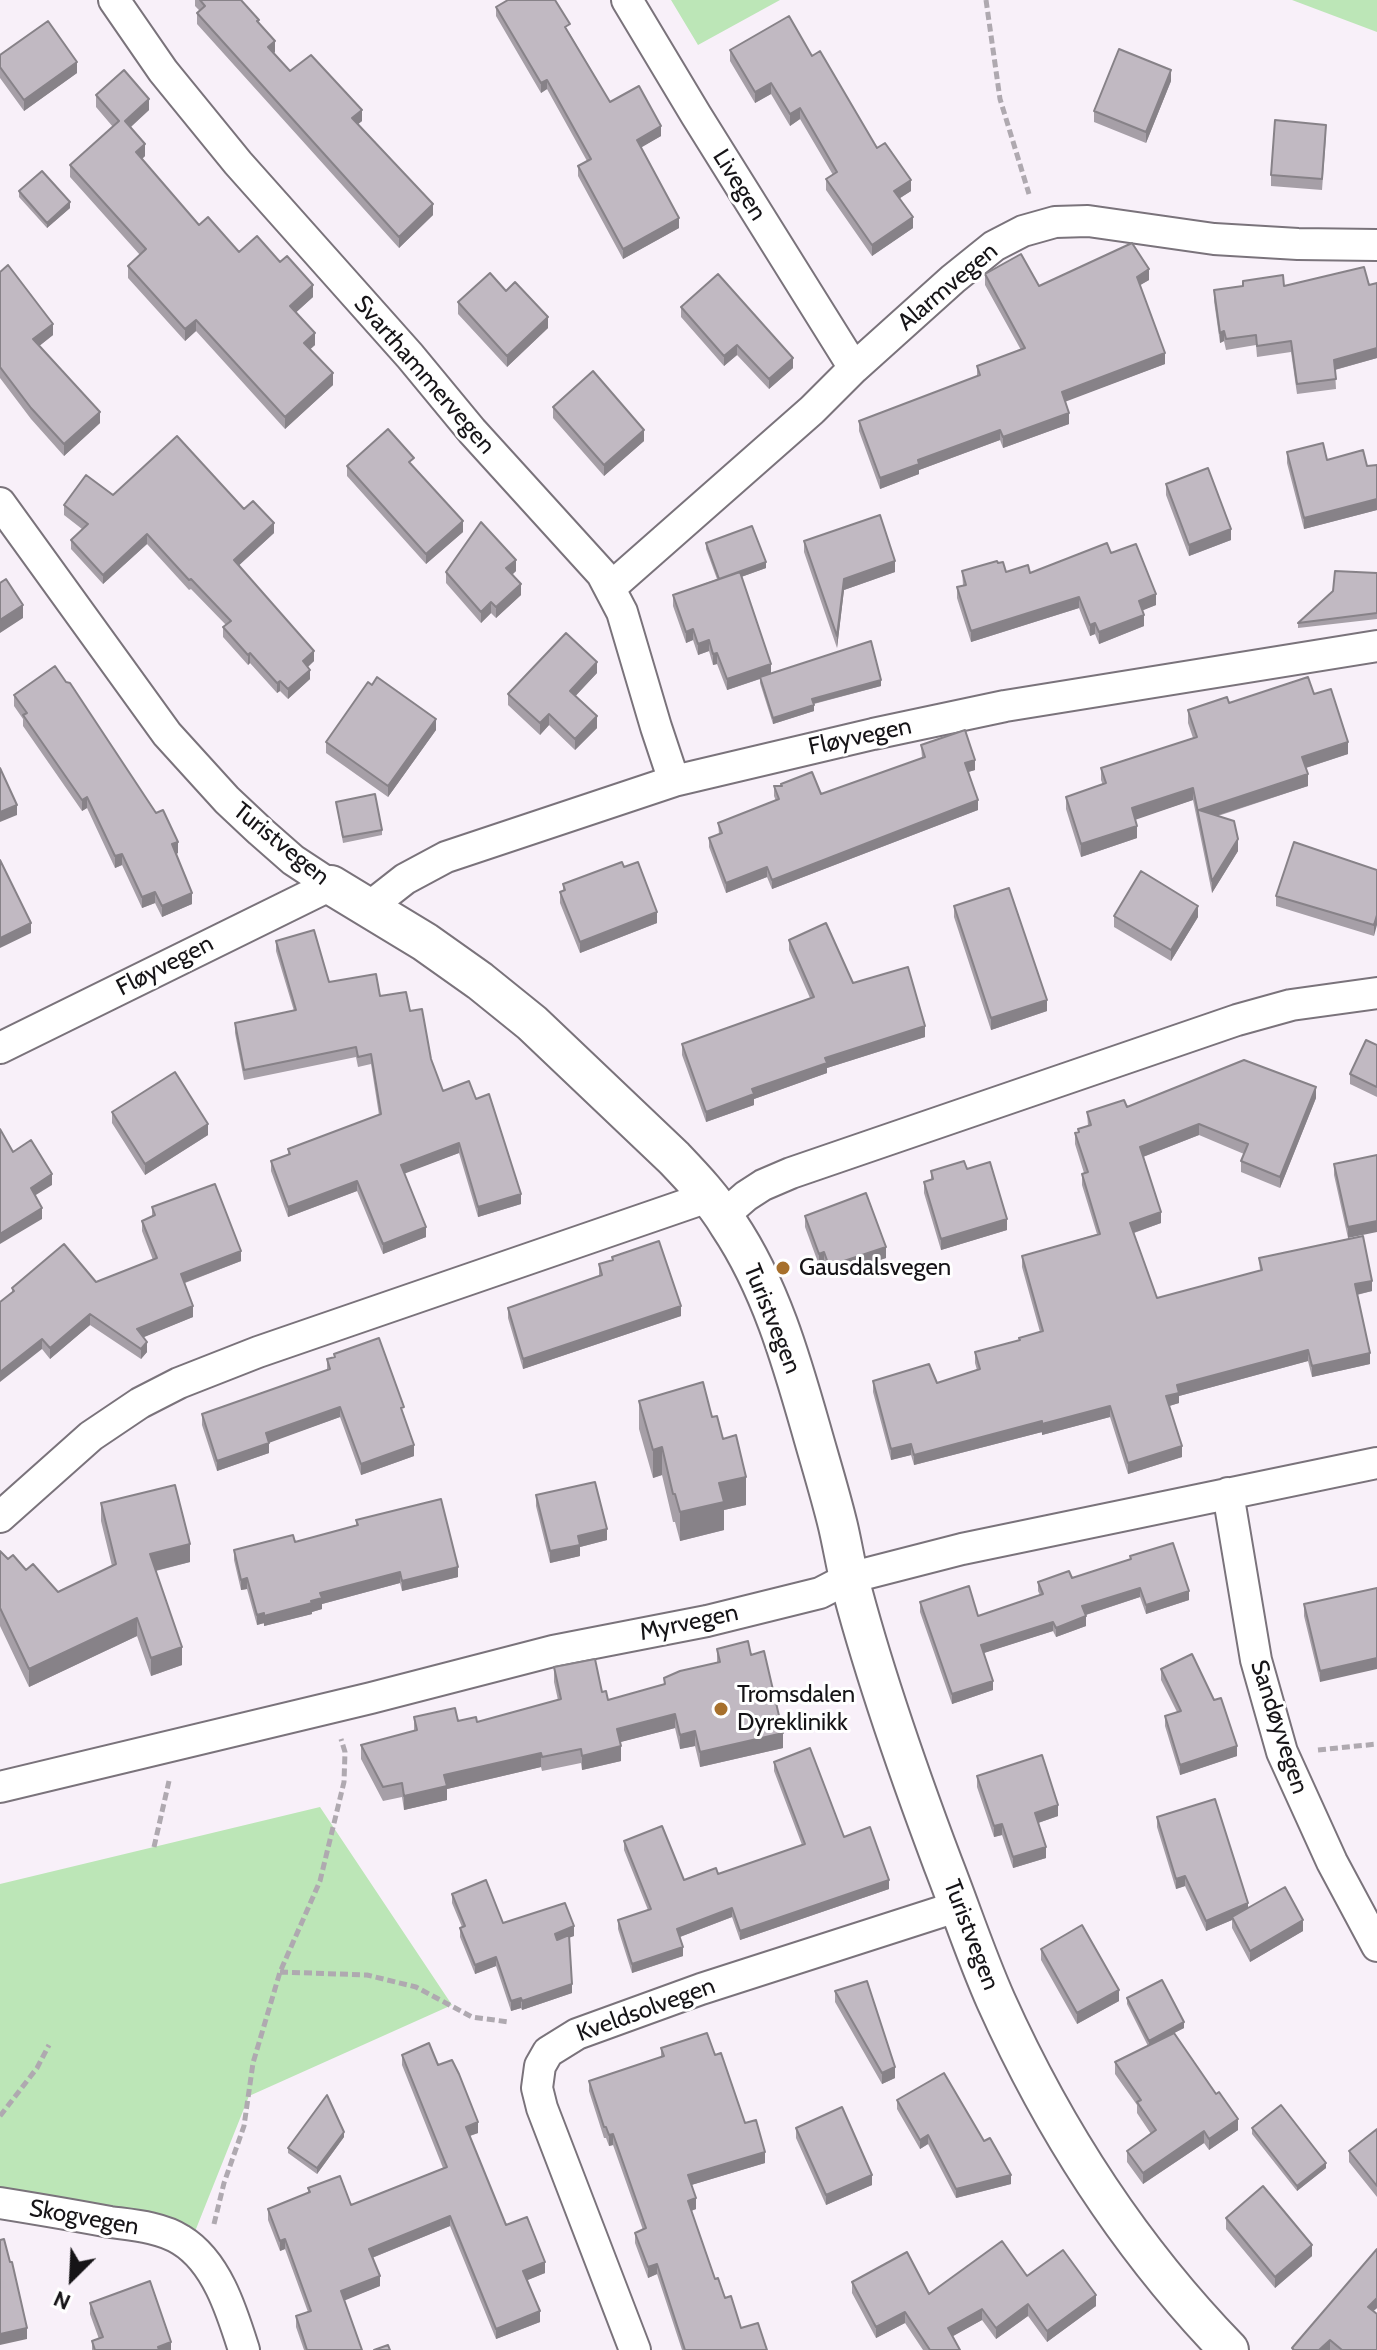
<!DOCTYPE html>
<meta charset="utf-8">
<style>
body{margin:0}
#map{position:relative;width:1377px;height:2350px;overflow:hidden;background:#f8f0f9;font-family:Cabin,sans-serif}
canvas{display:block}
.north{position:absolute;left:32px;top:2238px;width:80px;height:80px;-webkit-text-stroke:6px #fff;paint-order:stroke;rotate:204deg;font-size:22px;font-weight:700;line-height:32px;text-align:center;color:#161417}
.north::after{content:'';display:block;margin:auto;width:28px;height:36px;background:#161417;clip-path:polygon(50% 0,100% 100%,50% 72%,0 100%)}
</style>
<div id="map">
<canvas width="1377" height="2350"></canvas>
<div class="north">N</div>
</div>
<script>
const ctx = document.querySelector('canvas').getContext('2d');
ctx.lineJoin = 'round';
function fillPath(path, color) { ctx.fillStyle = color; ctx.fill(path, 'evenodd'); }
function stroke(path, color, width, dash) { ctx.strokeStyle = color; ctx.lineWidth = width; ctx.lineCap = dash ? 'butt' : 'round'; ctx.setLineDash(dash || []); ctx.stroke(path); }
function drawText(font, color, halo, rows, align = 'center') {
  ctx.font = font + ' Cabin,sans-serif'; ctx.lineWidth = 6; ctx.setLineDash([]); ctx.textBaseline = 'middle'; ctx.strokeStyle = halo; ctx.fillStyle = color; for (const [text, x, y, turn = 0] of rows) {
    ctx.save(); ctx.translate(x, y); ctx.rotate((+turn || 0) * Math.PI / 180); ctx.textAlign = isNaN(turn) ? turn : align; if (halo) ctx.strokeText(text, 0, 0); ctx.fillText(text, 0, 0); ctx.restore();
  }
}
const green = new Path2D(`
 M 671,0 L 780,0 L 698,45 Z
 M 1292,0 L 1377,0 L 1377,32 Z
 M 320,1807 L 452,2005 L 249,2096 L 194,2234 L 0,2200 L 0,1884 Z`);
const path = new Path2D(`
 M 986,0 L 1000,99 L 1029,194
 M 1318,1750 L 1377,1744
 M 154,1847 L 169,1781
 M 280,1972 L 367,1975 L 416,1987 L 472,2017 L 509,2022
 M 0,2116 L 37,2068 L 49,2045
 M 214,2224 L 224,2183 L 244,2126 L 253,2063 L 280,1972 L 320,1881 L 344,1782 L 345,1752 L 341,1739`);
const minor = new Path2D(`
 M 114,0 L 163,71 L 238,163 L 410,356 L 472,431 L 602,574 L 622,612 L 656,727 L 674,781
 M 627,0 L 696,115 L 854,368
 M 0,503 L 167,734 L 227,800 L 260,831 L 293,860 L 331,885
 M 611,587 L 812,410 L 854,368 L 953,279 L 994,246 L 1023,231 L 1055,222 L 1088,221 L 1214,239 L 1298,244 L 1377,245
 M 368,908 L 405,879 L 446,857 L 674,781 L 873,734 L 1005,706 L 1377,646
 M 0,1048 L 331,885
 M 723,1216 L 746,1196 L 763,1185 L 791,1173 L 1237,1020 L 1291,1005 L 1377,993
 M 1228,1493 L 1256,1660 L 1282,1752 L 1332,1862 L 1377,1946
 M 0,1517 L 91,1436 L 140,1403 L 179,1383 L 258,1352 L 708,1197
 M 0,1787 L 371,1698 L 553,1651 L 707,1621 L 820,1593 L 849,1578 L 962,1549 L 1377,1463
 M 0,2203 C 37,2209 73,2215 110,2222 C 132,2225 161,2227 181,2240 C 217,2262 232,2312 244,2350
 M 635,2350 L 542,2108 L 537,2088 L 540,2066 L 548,2052 L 577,2034 L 701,1989 L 959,1906`);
const tertiary = new Path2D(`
 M 331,885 L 425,942 L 480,981 L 532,1023 L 674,1158 C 694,1179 714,1200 729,1225 C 770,1286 791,1359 811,1429 C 820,1461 830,1493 838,1526 C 842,1543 845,1561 849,1578 C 874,1675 908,1771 943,1864 C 961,1910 976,1956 996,2001 C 1054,2130 1130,2248 1229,2350`);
const wall = new Path2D(`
 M 195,0 L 241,0 L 259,23 L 275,52 L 274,53 L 290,71 L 362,121 L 358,124 L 433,215 L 399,248 L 197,24 L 197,13 L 200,11 L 195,6 Z
 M 496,7 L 570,34 L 610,102 L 661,136 L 641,147 L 679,228 L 623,259 L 578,176 L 578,166 L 587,161 L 547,89 L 541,93 L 496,16 Z
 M 730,50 L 812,56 L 877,148 L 911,191 L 900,198 L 913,228 L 872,256 L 826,190 L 826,179 L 833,175 L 800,119 L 790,126 L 771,94 L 755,103 L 730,61 Z
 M 0,55 L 77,73 L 24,111 L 0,78 Z
 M 1171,81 L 1146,143 L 1094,122 L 1094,111 Z
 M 96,95 L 149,110 L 131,127 L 145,156 L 142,159 L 199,225 L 239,252 L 280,262 L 313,297 L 296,312 L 315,345 L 310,349 L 333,385 L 285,429 L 196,331 L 185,341 L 128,278 L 128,266 L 140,255 L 70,177 L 70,165 L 113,127 L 96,107 Z
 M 1326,136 L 1322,190 L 1271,186 L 1271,175 Z
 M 19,191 L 70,208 L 47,228 L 19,197 Z
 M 0,272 L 53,335 L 39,346 L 100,423 L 64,456 L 31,419 L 0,378 Z
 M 985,274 L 1039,286 L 1149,280 L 1140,285 L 1165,364 L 1065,401 L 1069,424 L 1003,448 L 1000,440 L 919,470 L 919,474 L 880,489 L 859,431 L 859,421 L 977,377 L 977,366 L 1021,350 L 985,285 Z
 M 1369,285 L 1377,358 L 1335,370 L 1336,389 L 1297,394 L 1291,352 L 1257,357 L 1256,345 L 1226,350 L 1224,341 L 1220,343 L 1214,301 L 1214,290 L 1284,286 Z
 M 506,291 L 548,328 L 507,367 L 458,314 L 458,302 Z
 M 681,307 L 793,368 L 769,389 L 737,355 L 724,366 L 681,317 Z
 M 553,407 L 644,441 L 604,476 L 553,418 Z
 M 1287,452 L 1367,466 L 1377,465 L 1377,510 L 1304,529 L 1287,463 Z
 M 347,466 L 414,468 L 463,532 L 426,564 L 347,476 Z
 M 1166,484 L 1231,540 L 1189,556 L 1166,495 Z
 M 113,495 L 244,509 L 274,533 L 239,565 L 314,661 L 308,667 L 310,679 L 288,699 L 280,691 L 277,693 L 250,663 L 248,665 L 223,637 L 223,627 L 226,625 L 191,589 L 189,590 L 147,544 L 103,584 L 71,549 L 71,540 L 82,529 L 64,515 L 64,505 Z
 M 804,541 L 895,572 L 844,590 L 837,648 L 804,552 Z
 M 706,543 L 766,568 L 741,577 L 771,674 L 881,686 L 814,704 L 814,711 L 773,724 L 760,683 L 760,679 L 727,690 L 717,664 L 713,665 L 709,651 L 698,655 L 693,640 L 686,643 L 673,606 L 673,595 L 717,579 L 706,549 Z
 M 1111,553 L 1156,605 L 1142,610 L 1144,626 L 1099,644 L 1095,634 L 1090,636 L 1079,608 L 971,642 L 957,598 L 957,587 L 963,585 L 962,571 L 998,563 L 1006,572 L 1030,573 Z
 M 516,571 L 512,575 L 521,595 L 496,618 L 491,613 L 481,623 L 446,583 L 446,572 Z
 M 1377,573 L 1377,619 L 1298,628 L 1298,623 Z
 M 597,673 L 575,696 L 597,728 L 575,750 L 549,725 L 540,735 L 508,705 L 508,694 Z
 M 1314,694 L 1348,754 L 1306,768 L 1308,786 L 1218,816 L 1238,851 L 1212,893 L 1193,800 L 1135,819 L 1137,838 L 1081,857 L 1066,809 L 1066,797 L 1103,785 L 1101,780 L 1101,768 L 1193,738 L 1188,723 L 1188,710 L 1229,703 Z
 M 14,695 L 178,853 L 176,854 L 192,904 L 162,917 L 155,903 L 142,908 L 122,865 L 115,868 L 87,808 L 82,811 L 23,726 L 23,719 L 14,706 Z
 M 436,730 L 388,797 L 326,753 L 326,742 Z
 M 921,745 L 975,770 L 968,772 L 978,810 L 772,889 L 767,877 L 726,893 L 709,847 L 709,838 L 719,834 L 718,823 L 776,801 L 774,796 L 774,786 L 821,794 L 922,758 Z
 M 336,802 L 382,830 L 382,835 L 343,843 Z
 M 624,867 L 657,923 L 580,953 L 560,903 L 560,892 L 563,891 L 563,884 Z
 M 1377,870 L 1374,936 L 1276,906 L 1276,896 Z
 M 954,906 L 1047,1011 L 991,1030 L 954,917 Z
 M 1114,916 L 1198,917 L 1171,961 L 1114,927 Z
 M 789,940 L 853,983 L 925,1037 L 827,1068 L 827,1073 L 754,1099 L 754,1105 L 706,1122 L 682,1055 L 682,1044 L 810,998 L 789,950 Z
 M 276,941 L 329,982 L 380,996 L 410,1011 L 431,1059 L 443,1091 L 476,1099 L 521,1204 L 478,1217 L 459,1153 L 404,1173 L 426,1237 L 383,1254 L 357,1191 L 288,1217 L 271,1171 L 271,1161 L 288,1155 L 288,1149 L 379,1115 L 371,1064 L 358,1067 L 356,1057 L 244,1080 L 235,1033 L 235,1023 L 294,1011 L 276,951 Z
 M 1377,1045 L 1377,1097 L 1350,1084 L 1350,1074 Z
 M 1316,1098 L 1280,1188 L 1241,1172 L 1241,1161 L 1244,1154 L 1199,1135 L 1143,1157 L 1161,1223 L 1134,1233 L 1157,1298 L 1260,1271 L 1259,1258 L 1372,1291 L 1357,1295 L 1370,1364 L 1312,1377 L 1308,1361 L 1179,1396 L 1179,1403 L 1169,1406 L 1182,1457 L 1128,1474 L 1110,1417 L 1042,1435 L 1042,1432 L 914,1465 L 911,1455 L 891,1460 L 873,1392 L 873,1381 L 937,1383 L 977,1370 L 975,1363 L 975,1352 L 1019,1341 L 1040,1332 L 1022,1267 L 1022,1256 L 1097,1234 L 1082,1185 L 1082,1174 L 1084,1173 L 1075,1144 L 1075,1133 L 1078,1132 L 1078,1129 L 1088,1126 L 1087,1112 L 1127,1107 Z
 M 112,1112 L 208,1135 L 145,1175 L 112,1123 Z
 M 1377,1155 L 1348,1238 L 1334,1175 L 1334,1164 Z
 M 967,1169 L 1007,1230 L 941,1250 L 924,1193 L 924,1182 L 931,1180 L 931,1171 Z
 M 152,1207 L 241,1261 L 185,1283 L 193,1317 L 143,1337 L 147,1352 L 141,1359 L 90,1325 L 50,1359 L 42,1349 L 12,1292 L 12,1288 L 96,1282 L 153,1260 L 142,1231 L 142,1221 L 152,1217 Z
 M 805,1216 L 886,1258 L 829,1277 L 824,1263 L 819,1265 L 805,1227 Z
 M 612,1257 L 681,1316 L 523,1369 L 508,1318 L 508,1308 L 599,1276 L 599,1264 L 612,1260 Z
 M 334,1354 L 404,1417 L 414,1456 L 361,1475 L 340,1417 L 269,1442 L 269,1453 L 217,1471 L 202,1425 L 202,1414 L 327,1370 L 327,1359 L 334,1357 Z
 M 639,1401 L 712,1417 L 723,1439 L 746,1505 L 724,1510 L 724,1530 L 680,1541 L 675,1522 L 673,1522 L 662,1475 L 653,1478 L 639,1429 Z
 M 536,1495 L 607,1540 L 580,1547 L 580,1556 L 550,1563 L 536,1506 Z
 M 101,1503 L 190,1562 L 156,1571 L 182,1665 L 151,1676 L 137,1636 L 29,1687 L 0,1626 L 0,1551 L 8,1559 L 26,1570 L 58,1592 L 112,1566 L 101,1521 Z
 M 356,1520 L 458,1577 L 402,1591 L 400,1583 L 322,1604 L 322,1609 L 312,1612 L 312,1614 L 264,1626 L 264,1623 L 257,1625 L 247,1589 L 241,1590 L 234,1560 L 234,1550 L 295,1542 L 356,1526 Z
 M 1130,1556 L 1189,1600 L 1146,1614 L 1140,1597 L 1086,1615 L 1086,1626 L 1056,1637 L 1053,1631 L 983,1653 L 993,1690 L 952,1704 L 920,1612 L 920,1602 L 978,1616 L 1040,1595 L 1038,1591 L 1038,1582 L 1072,1578 L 1130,1559 Z
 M 1377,1588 L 1320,1682 L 1304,1616 L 1304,1604 Z
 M 717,1649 L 751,1655 L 783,1748 L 700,1767 L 695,1746 L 680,1749 L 675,1728 L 620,1742 L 621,1761 L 582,1770 L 581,1763 L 542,1771 L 541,1767 L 447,1789 L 447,1800 L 404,1810 L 402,1797 L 383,1801 L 361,1759 L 361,1745 L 414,1731 L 414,1717 L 477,1722 L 558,1700 L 554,1682 L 554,1667 L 602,1692 L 608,1700 L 664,1685 L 664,1678 L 717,1662 Z
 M 1161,1669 L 1237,1756 L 1180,1775 L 1165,1726 L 1165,1716 L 1177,1712 L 1161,1680 Z
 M 774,1762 L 844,1837 L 889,1889 L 740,1940 L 732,1917 L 680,1937 L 683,1956 L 632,1973 L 618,1929 L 618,1920 L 648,1910 L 624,1850 L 624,1841 L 684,1880 L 718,1874 L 802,1845 L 774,1771 Z
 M 977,1776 L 1058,1816 L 1038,1823 L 1046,1858 L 1013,1868 L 1002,1835 L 994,1837 L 977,1787 Z
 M 1157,1817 L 1248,1908 L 1303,1931 L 1250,1962 L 1232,1928 L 1232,1920 L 1206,1931 L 1185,1886 L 1176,1889 L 1157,1827 Z
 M 452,1894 L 503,1923 L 574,1936 L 569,1937 L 572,1993 L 522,2010 L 521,2008 L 511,2011 L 496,1966 L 475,1974 L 460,1937 L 460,1928 L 462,1927 L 452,1903 Z
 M 1041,1949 L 1119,2001 L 1077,2024 L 1041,1960 Z
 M 835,1991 L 895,2078 L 882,2084 L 835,2002 Z
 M 1127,1998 L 1184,2028 L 1174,2033 L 1238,2130 L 1209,2150 L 1204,2143 L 1143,2184 L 1127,2162 L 1127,2151 L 1151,2134 L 1137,2113 L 1137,2105 L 1115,2074 L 1115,2062 L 1148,2046 L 1127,2004 Z
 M 661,2048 L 715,2055 L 745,2123 L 765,2163 L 691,2185 L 696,2209 L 691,2211 L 715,2279 L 725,2298 L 741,2328 L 767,2350 L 682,2350 L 657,2274 L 648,2278 L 635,2243 L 635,2233 L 643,2230 L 613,2145 L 609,2146 L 606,2138 L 604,2138 L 589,2091 L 589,2081 L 661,2057 Z
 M 402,2055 L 438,2065 L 478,2133 L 470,2136 L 506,2225 L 545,2273 L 527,2280 L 540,2322 L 496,2339 L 450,2226 L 372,2258 L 380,2286 L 344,2300 L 362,2350 L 304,2350 L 296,2327 L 296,2316 L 308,2312 L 285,2249 L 280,2251 L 268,2220 L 268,2209 L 308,2193 L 308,2188 L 351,2205 L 443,2168 L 402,2065 Z
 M 897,2100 L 984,2141 L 1011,2184 L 956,2198 L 928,2144 L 920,2149 L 897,2109 Z
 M 796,2128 L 872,2185 L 826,2205 L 796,2138 Z
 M 1252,2128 L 1326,2168 L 1297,2191 L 1252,2134 Z
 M 1377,2129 L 1377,2197 L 1349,2162 L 1349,2151 Z
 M 344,2137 L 317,2174 L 288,2153 L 288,2148 Z
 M 1226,2218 L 1312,2256 L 1275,2288 L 1226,2229 Z
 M 1377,2249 L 1377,2308 L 1373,2311 L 1377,2350 L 1292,2350 L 1292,2348 Z
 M 1027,2276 L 1096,2306 L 1047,2342 L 1028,2316 L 996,2339 L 982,2320 L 952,2336 L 960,2350 L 923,2350 L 905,2323 L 876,2338 L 852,2293 L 852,2282 L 929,2294 Z
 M 90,2303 L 171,2350 L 92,2350 L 92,2341 L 99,2339 L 90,2314 Z`);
const shadedWall = new Path2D(`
 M 275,41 L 275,52 L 268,58 L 268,47 Z
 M 77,62 L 77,73 L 24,111 L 24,100 Z
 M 1171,70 L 1171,81 L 1146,143 L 1146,132 Z
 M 547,80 L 547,89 L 541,93 L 541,83 Z
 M 771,83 L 771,94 L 755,103 L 755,92 Z
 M 149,99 L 149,110 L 125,132 L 125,121 Z
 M 800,108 L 800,119 L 790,126 L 790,114 Z
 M 362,110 L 362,121 L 352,129 L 352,118 Z
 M 661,126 L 661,136 L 637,150 L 637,140 Z
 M 145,144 L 145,156 L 136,164 L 136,152 Z
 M 911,180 L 911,191 L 894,202 L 894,191 Z
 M 70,202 L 70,208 L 47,228 L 47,223 Z
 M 433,204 L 433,215 L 399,248 L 399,237 Z
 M 913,217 L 913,228 L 872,256 L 872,245 Z
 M 679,218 L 679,228 L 623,259 L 623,249 Z
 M 1149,269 L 1149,280 L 1137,287 L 1137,277 Z
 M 313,285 L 313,297 L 290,318 L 290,306 Z
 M 548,317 L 548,328 L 507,367 L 507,356 Z
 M 196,320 L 196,331 L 185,341 L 185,329 Z
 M 53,324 L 53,335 L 33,351 L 33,339 Z
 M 1224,331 L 1224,341 L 1220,343 L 1220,333 Z
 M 315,333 L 315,345 L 304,355 L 304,343 Z
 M 737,345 L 737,355 L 724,366 L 724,356 Z
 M 1377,348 L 1377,358 L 1334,370 L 1334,360 Z
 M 1165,353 L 1165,364 L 1062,403 L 1062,392 Z
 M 793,358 L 793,368 L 769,389 L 769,379 Z
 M 333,373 L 333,385 L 285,429 L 285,417 Z
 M 100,412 L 100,423 L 64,456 L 64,444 Z
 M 1069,413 L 1069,424 L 1003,448 L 1003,437 Z
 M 644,430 L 644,441 L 604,476 L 604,465 Z
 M 1000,430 L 1000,440 L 919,470 L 919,474 L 880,489 L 880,478 L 918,460 Z
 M 1377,499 L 1377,510 L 1304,529 L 1304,518 Z
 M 463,521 L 463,532 L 426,564 L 426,554 Z
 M 274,523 L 274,533 L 234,570 L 234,560 Z
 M 1231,529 L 1231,540 L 1189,556 L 1189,545 Z
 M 147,534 L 147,544 L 103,584 L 103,575 Z
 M 516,560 L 516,571 L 506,580 L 506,568 Z
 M 895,561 L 895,572 L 844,590 L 837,648 L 837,636 L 844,579 Z
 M 766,562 L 766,568 L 719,585 L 719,579 Z
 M 521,584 L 521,595 L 496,618 L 496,607 Z
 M 1156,594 L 1156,605 L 1139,612 L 1139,601 Z
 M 1079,597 L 1079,608 L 971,642 L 971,631 Z
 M 491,602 L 491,613 L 481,623 L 481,612 Z
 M 23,605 L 23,618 L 0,633 L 0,620 Z
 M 1144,615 L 1144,626 L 1099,644 L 1099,632 Z
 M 1095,623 L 1095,634 L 1090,636 L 1090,625 Z
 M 693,629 L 693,640 L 686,643 L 686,632 Z
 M 709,640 L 709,651 L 698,655 L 698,644 Z
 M 314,651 L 314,661 L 303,671 L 303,661 Z
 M 250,653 L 250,663 L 248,665 L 248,655 Z
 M 717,653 L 717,664 L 713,665 L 713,654 Z
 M 597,662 L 597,673 L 570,702 L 570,691 Z
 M 771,664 L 771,675 L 727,690 L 727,679 Z
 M 310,670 L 310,679 L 288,699 L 288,689 Z
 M 881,680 L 881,686 L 812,704 L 812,699 Z
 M 280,681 L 280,691 L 277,693 L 277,683 Z
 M 814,705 L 814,711 L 773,724 L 773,718 Z
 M 549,714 L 549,725 L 540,735 L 540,723 Z
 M 597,716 L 597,728 L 575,750 L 575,739 Z
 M 436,719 L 436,730 L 388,797 L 388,786 Z
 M 1348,742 L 1348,754 L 1302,769 L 1302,757 Z
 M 975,760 L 975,770 L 965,773 L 965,763 Z
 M 1308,774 L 1308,786 L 1200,821 L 1199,810 Z
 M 1193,788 L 1193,800 L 1132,821 L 1132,808 Z
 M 87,797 L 87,808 L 82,811 L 82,800 Z
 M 978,800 L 978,810 L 772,889 L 772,880 Z
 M 17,805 L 17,815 L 0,822 L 0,812 Z
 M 1137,826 L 1137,838 L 1081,857 L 1081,844 Z
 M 1238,839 L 1238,851 L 1212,893 L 1212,881 Z
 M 178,842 L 178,853 L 172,856 L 172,844 Z
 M 122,854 L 122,865 L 115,868 L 115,856 Z
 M 767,867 L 767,877 L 726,893 L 726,883 Z
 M 155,892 L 155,903 L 142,908 L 142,897 Z
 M 192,893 L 192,904 L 162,917 L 162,906 Z
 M 1198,906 L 1198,917 L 1171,961 L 1171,950 Z
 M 657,912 L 657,923 L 580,953 L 580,942 Z
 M 1377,915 L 1377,925 L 1374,936 L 1374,925 Z
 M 31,923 L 31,933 L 0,948 L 0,938 Z
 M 1047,1000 L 1047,1011 L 991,1030 L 991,1018 Z
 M 925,1026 L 925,1037 L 827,1068 L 827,1073 L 754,1099 L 754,1105 L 706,1122 L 706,1112 L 752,1089 L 825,1058 Z
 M 1316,1087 L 1316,1098 L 1280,1188 L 1280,1177 Z
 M 208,1124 L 208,1135 L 145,1175 L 145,1164 Z
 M 1199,1124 L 1199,1135 L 1140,1158 L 1140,1147 Z
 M 459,1143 L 459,1153 L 401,1175 L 401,1165 Z
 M 52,1174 L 52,1185 L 31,1198 L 31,1188 Z
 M 357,1181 L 357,1191 L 288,1217 L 288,1207 Z
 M 521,1194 L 521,1204 L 478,1217 L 478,1207 Z
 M 42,1208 L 42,1219 L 0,1244 L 0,1234 Z
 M 1161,1212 L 1161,1223 L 1130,1234 L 1130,1223 Z
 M 1007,1219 L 1007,1230 L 941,1250 L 941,1239 Z
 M 1377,1221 L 1377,1232 L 1348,1238 L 1348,1227 Z
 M 426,1227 L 426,1237 L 383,1254 L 383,1244 Z
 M 886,1247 L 886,1258 L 829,1277 L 829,1266 Z
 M 241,1251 L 241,1261 L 181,1284 L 181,1274 Z
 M 824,1252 L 824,1263 L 819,1265 L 819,1254 Z
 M 1372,1281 L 1372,1291 L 1355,1295 L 1355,1284 Z
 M 193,1306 L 193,1317 L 137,1340 L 137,1329 Z
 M 681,1306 L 681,1316 L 523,1369 L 523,1359 Z
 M 90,1314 L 90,1325 L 50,1359 L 50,1348 Z
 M 42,1339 L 42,1349 L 0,1382 L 0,1372 Z
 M 147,1342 L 147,1352 L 141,1359 L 141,1349 Z
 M 1308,1350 L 1308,1361 L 1179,1396 L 1179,1403 L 1166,1407 L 1166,1396 L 1177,1385 Z
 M 1370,1353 L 1370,1364 L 1312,1377 L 1312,1366 Z
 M 1110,1406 L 1110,1417 L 1042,1435 L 1042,1424 Z
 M 340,1407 L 340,1417 L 266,1444 L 266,1433 Z
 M 1042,1421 L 1042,1432 L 914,1465 L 914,1455 Z
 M 269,1443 L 269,1453 L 217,1471 L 217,1461 Z
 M 911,1444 L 911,1455 L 891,1460 L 891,1449 Z
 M 414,1445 L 414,1456 L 361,1475 L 361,1464 Z
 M 1182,1446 L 1182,1457 L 1128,1474 L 1128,1463 Z
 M 662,1447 L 662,1475 L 653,1478 L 653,1450 Z
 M 746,1477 L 746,1505 L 724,1510 L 724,1530 L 680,1541 L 680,1512 L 719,1483 Z
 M 607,1529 L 607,1540 L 580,1547 L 580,1556 L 550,1563 L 550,1551 L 578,1536 Z
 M 190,1544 L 190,1562 L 150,1572 L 150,1554 Z
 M 458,1567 L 458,1577 L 402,1591 L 402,1581 Z
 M 400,1572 L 400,1583 L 322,1604 L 322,1609 L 312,1612 L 312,1614 L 264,1626 L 264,1616 L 311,1601 L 320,1593 Z
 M 247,1578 L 247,1589 L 241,1590 L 241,1580 Z
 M 1140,1588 L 1140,1597 L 1082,1616 L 1082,1606 Z
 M 1189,1591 L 1189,1600 L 1146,1614 L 1146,1605 Z
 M 264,1613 L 264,1623 L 257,1625 L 257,1615 Z
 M 1086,1616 L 1086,1626 L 1056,1637 L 1056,1628 Z
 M 137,1618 L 137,1636 L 29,1687 L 29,1669 Z
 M 1053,1622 L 1053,1631 L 981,1654 L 981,1645 Z
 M 182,1647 L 182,1665 L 151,1676 L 151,1658 Z
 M 1377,1658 L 1377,1669 L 1320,1682 L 1320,1671 Z
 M 993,1681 L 993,1690 L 952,1704 L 952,1694 Z
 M 675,1714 L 675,1728 L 617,1743 L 617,1729 Z
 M 695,1731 L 695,1746 L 680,1749 L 680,1735 Z
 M 783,1733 L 783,1748 L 700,1767 L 700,1752 Z
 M 621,1746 L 621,1761 L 582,1770 L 582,1756 Z
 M 1237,1746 L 1237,1756 L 1180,1775 L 1180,1765 Z
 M 541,1753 L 541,1767 L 447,1789 L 447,1800 L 404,1810 L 404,1796 L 444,1775 Z
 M 1058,1805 L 1058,1816 L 1035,1824 L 1035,1813 Z
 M 1002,1824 L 1002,1835 L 994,1837 L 994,1826 Z
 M 1046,1847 L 1046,1858 L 1013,1868 L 1013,1857 Z
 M 1185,1876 L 1185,1886 L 1176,1889 L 1176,1879 Z
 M 889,1880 L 889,1889 L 740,1940 L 740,1931 Z
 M 1248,1903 L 1248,1913 L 1232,1917 L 1232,1920 L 1206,1931 L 1206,1921 Z
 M 732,1908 L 732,1917 L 677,1938 L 677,1929 Z
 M 1303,1920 L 1303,1931 L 1250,1962 L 1250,1951 Z
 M 574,1926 L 574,1936 L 555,1943 L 555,1934 Z
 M 683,1947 L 683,1956 L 632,1973 L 632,1964 Z
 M 496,1957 L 496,1966 L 475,1974 L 475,1965 Z
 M 572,1984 L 572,1993 L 522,2010 L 522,2001 Z
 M 1119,1990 L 1119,2001 L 1077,2024 L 1077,2013 Z
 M 521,1998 L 521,2008 L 511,2011 L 511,2001 Z
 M 1184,2022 L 1184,2028 L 1149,2046 L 1149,2041 Z
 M 895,2067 L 895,2078 L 882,2084 L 882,2073 Z
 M 1238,2119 L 1238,2130 L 1209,2150 L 1209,2139 Z
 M 478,2122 L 478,2133 L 466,2137 L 466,2127 Z
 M 1204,2131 L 1204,2143 L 1143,2184 L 1143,2173 Z
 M 344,2132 L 344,2137 L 317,2174 L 317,2168 Z
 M 613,2134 L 613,2145 L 609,2146 L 609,2135 Z
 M 928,2135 L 928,2144 L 920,2149 L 920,2140 Z
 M 765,2152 L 765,2163 L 688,2186 L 688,2175 Z
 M 1326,2163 L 1326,2168 L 1297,2191 L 1297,2186 Z
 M 872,2175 L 872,2185 L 826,2205 L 826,2195 Z
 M 1011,2175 L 1011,2184 L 956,2198 L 956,2189 Z
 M 696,2198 L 696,2209 L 688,2212 L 688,2201 Z
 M 450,2216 L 450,2226 L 369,2259 L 369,2249 Z
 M 285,2239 L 285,2249 L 280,2251 L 280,2241 Z
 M 1312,2245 L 1312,2256 L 1275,2288 L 1275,2277 Z
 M 545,2262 L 545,2273 L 523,2282 L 523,2271 Z
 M 657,2264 L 657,2274 L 648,2278 L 648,2267 Z
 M 380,2276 L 380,2286 L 341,2302 L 341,2291 Z
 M 1096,2295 L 1096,2306 L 1047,2342 L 1047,2331 Z
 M 1377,2298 L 1377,2308 L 1368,2316 L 1368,2307 Z
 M 1028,2304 L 1028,2316 L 996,2339 L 996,2328 Z
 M 982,2309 L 982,2320 L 948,2339 L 948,2328 Z
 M 540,2311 L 540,2322 L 496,2339 L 496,2329 Z
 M 905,2312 L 905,2323 L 876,2338 L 876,2327 Z
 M 27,2328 L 27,2339 L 0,2345 L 0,2334 Z
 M 1330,2340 L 1330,2350 L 1319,2350 Z
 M 171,2342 L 171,2350 L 158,2350 L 158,2347 Z`);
const building = new Path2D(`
 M 200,0 L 241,0 L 259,20 L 257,21 L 275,41 L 268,47 L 290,71 L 311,55 L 362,110 L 352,118 L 433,204 L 399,237 L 197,13 L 205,6 Z
 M 508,0 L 555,0 L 570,24 L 565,27 L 610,102 L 639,86 L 661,126 L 637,140 L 679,218 L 623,249 L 578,166 L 591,159 L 547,80 L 541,83 L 496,7 Z
 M 789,16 L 812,56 L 820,51 L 877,148 L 885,143 L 911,180 L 894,191 L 913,217 L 872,245 L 826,179 L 837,172 L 800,108 L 790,114 L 771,83 L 755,92 L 730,50 Z
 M 48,21 L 77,62 L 24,100 L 0,67 L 0,55 Z
 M 1119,49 L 1171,70 L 1146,132 L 1094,111 Z
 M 124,70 L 149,99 L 125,121 L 145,144 L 136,152 L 199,225 L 208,217 L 239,252 L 257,236 L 280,262 L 287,256 L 313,285 L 290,306 L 315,333 L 304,343 L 333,373 L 285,417 L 196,320 L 185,329 L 128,266 L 146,249 L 70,165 L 119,121 L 96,95 Z
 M 1275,120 L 1326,125 L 1322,179 L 1271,175 Z
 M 42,171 L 70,202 L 47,223 L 19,191 Z
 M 1132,243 L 1149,269 L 1137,277 L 1165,353 L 1062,392 L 1069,413 L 1003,437 L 1000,430 L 918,460 L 919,464 L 880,478 L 859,421 L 980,375 L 977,366 L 1025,348 L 985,274 L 1021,254 L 1039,286 Z
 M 8,265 L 53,324 L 33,339 L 100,412 L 64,444 L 31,408 L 0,367 L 0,272 Z
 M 1364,267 L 1369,285 L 1377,283 L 1377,348 L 1334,360 L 1336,379 L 1297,384 L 1291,341 L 1257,346 L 1256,335 L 1226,339 L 1224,331 L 1220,333 L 1214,290 L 1243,286 L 1243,281 L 1283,275 L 1284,286 Z
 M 490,273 L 506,291 L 515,282 L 548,317 L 507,356 L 458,302 Z
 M 718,274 L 793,358 L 769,379 L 737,345 L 724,356 L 681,307 Z
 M 593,371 L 644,430 L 604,465 L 553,407 Z
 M 388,429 L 414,458 L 409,462 L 463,521 L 426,554 L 347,466 Z
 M 177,436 L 244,509 L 253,501 L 274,523 L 234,560 L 314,651 L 303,661 L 310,670 L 288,689 L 280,681 L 277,683 L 250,653 L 248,655 L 223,627 L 231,621 L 191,579 L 189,580 L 147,534 L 103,575 L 71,540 L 88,524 L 64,505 L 86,475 L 113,495 Z
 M 1323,443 L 1327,460 L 1363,450 L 1367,466 L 1377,465 L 1377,499 L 1304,518 L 1287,452 Z
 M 1208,468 L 1231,529 L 1189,545 L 1166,484 Z
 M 880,515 L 895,561 L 844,579 L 837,636 L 804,541 Z
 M 481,522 L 516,560 L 506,568 L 521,584 L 496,607 L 491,602 L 481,612 L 446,572 Z
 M 752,526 L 766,562 L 719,579 L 706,543 Z
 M 1107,543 L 1111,553 L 1136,544 L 1156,594 L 1139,601 L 1144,615 L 1099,632 L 1095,623 L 1090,625 L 1079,597 L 971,631 L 957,587 L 966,585 L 962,571 L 997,561 L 998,563 L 1003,562 L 1006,572 L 1028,565 L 1030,573 Z
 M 1335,571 L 1377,573 L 1377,613 L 1298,623 L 1333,591 Z
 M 740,572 L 771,664 L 727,679 L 717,653 L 713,654 L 709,640 L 698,644 L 693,629 L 686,632 L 673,595 Z
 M 6,579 L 23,605 L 0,620 L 0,583 Z
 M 566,633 L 597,662 L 570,691 L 597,716 L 575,739 L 549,714 L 540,723 L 508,694 Z
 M 871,641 L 881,680 L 812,699 L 814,705 L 773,718 L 760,677 Z
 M 55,666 L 66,682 L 70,683 L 156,813 L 163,810 L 178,842 L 172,844 L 192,893 L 162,906 L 155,892 L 142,897 L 122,854 L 115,856 L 87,797 L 82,800 L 23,715 L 27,713 L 14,695 Z
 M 377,677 L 436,719 L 388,786 L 326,742 L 368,682 L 372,685 Z
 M 1308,677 L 1314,694 L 1331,689 L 1348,742 L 1302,757 L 1308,774 L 1199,810 L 1234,821 L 1238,839 L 1212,881 L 1193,788 L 1132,808 L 1137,826 L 1081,844 L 1066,797 L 1106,783 L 1101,768 L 1197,737 L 1188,710 L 1227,697 L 1229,703 Z
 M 965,730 L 975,760 L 965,763 L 978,800 L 772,880 L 767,867 L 726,883 L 709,838 L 722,833 L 718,823 L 779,799 L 774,786 L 782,786 L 781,784 L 812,772 L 821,794 L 925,757 L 921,745 Z
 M 0,768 L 17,805 L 0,812 Z
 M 375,794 L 382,830 L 343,837 L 336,802 Z
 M 1294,842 L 1377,870 L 1377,915 L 1374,925 L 1276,896 Z
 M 0,860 L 31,923 L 0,938 Z
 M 622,862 L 624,867 L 638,862 L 657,912 L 580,942 L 560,892 L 565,890 L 563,884 Z
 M 1141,871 L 1198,906 L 1171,950 L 1114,916 Z
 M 1009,888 L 1047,1000 L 991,1018 L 954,906 Z
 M 826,923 L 853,983 L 908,967 L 925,1026 L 825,1058 L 827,1063 L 752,1089 L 754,1094 L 706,1112 L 682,1044 L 814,997 L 789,940 Z
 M 314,930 L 329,982 L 376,974 L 380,996 L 406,992 L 410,1011 L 422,1009 L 431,1059 L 443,1091 L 469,1081 L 476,1099 L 489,1094 L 521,1194 L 478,1207 L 459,1143 L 401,1165 L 426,1227 L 383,1244 L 357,1181 L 288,1207 L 271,1161 L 290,1154 L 288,1149 L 381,1114 L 371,1054 L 358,1057 L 356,1047 L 244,1070 L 235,1023 L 296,1010 L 276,941 Z
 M 1366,1040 L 1377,1045 L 1377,1087 L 1350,1074 Z
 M 1244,1060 L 1316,1087 L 1280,1177 L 1241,1161 L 1248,1144 L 1199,1124 L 1140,1147 L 1161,1212 L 1130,1223 L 1157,1298 L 1262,1270 L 1259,1258 L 1363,1236 L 1372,1281 L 1355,1284 L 1370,1353 L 1312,1366 L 1308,1350 L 1177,1385 L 1179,1393 L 1166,1396 L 1182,1446 L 1128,1463 L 1110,1406 L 1042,1424 L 1042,1421 L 914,1455 L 911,1444 L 891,1449 L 873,1381 L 929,1364 L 937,1383 L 980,1369 L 975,1352 L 1020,1340 L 1019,1338 L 1043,1331 L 1022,1256 L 1100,1234 L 1082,1174 L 1088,1172 L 1075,1133 L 1079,1132 L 1078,1129 L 1091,1125 L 1087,1112 L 1124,1100 L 1127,1107 Z
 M 175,1072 L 208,1124 L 145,1164 L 112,1112 Z
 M 0,1129 L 13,1152 L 31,1140 L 52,1174 L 31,1188 L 42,1208 L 0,1234 Z
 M 1377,1155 L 1377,1221 L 1348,1227 L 1334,1164 Z
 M 964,1161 L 967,1169 L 990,1162 L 1007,1219 L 941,1239 L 924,1182 L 933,1179 L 931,1171 Z
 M 215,1184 L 241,1251 L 181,1274 L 193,1306 L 137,1329 L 147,1342 L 141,1349 L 90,1314 L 50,1348 L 42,1339 L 0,1372 L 0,1302 L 14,1291 L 12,1288 L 64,1244 L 96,1282 L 157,1258 L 142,1221 L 155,1215 L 152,1207 Z
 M 866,1193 L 886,1247 L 829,1266 L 824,1252 L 819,1254 L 805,1216 Z
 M 659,1241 L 681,1306 L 523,1359 L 508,1308 L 602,1275 L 599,1264 L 613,1260 L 612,1257 Z
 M 379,1338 L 404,1407 L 401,1408 L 414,1445 L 361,1464 L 340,1407 L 266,1433 L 269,1443 L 217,1461 L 202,1414 L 330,1369 L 327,1359 L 335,1357 L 334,1354 Z
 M 703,1382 L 712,1417 L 717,1416 L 723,1439 L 736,1435 L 746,1477 L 719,1483 L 724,1502 L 680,1512 L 675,1494 L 673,1494 L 662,1447 L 653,1450 L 639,1401 Z
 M 595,1482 L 607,1529 L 578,1536 L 580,1545 L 550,1551 L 536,1495 Z
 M 175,1485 L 190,1544 L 150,1554 L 182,1647 L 151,1658 L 137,1618 L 29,1669 L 0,1608 L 0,1551 L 8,1559 L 13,1555 L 26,1570 L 33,1564 L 58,1592 L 116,1564 L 101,1503 Z
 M 441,1499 L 458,1567 L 402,1581 L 400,1572 L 320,1593 L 322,1598 L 311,1601 L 312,1603 L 264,1616 L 264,1613 L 257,1615 L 247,1578 L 241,1580 L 234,1550 L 293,1535 L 295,1542 L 358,1525 L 356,1520 Z
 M 1173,1543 L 1189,1591 L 1146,1605 L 1140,1588 L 1082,1606 L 1086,1616 L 1056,1628 L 1053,1622 L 981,1645 L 993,1681 L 952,1694 L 920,1602 L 969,1586 L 978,1616 L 1043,1594 L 1038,1582 L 1069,1571 L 1072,1578 L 1131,1559 L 1130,1556 Z
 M 1377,1588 L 1377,1658 L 1320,1671 L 1304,1604 Z
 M 748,1641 L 751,1655 L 764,1651 L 783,1733 L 700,1752 L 695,1731 L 680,1735 L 675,1714 L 617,1729 L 621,1746 L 582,1756 L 581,1749 L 542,1757 L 541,1753 L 444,1775 L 447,1786 L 404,1796 L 402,1783 L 383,1787 L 361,1745 L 417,1730 L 414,1717 L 455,1708 L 458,1721 L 476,1717 L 477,1722 L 561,1699 L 554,1667 L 595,1659 L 602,1692 L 606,1691 L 608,1700 L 665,1684 L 664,1678 L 680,1671 L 720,1662 L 717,1649 Z
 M 1192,1654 L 1214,1700 L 1221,1698 L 1237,1746 L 1180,1765 L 1165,1716 L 1181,1711 L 1161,1669 Z
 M 810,1748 L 844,1837 L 870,1827 L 889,1880 L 740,1931 L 732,1908 L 677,1929 L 683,1947 L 632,1964 L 618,1920 L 651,1909 L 624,1841 L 662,1826 L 684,1880 L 716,1868 L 718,1874 L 805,1844 L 774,1762 Z
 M 1042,1755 L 1058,1805 L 1035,1813 L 1046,1847 L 1013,1857 L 1002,1824 L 994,1826 L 977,1776 Z
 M 1215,1799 L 1248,1903 L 1206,1921 L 1185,1876 L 1176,1879 L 1157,1817 Z
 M 486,1880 L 503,1923 L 565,1903 L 574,1926 L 555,1934 L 557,1940 L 569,1935 L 572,1984 L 522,2001 L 521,1998 L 511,2001 L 496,1957 L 475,1965 L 460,1928 L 465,1926 L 452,1894 Z
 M 1285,1887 L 1303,1920 L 1250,1951 L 1232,1917 Z
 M 1082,1925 L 1119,1990 L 1077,2013 L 1041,1949 Z
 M 1162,1980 L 1184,2022 L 1149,2041 L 1127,1998 Z
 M 867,1981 L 895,2067 L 882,2073 L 835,1991 Z
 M 707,2033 L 715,2055 L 721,2053 L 745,2123 L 756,2120 L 765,2152 L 688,2175 L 696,2198 L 688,2201 L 715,2279 L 718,2278 L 725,2298 L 731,2296 L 741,2328 L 758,2323 L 767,2350 L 685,2350 L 657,2264 L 648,2267 L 635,2233 L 646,2228 L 613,2134 L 609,2135 L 606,2127 L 604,2127 L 589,2081 L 664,2056 L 661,2048 Z
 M 1174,2033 L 1216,2094 L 1219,2092 L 1238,2119 L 1209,2139 L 1204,2131 L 1143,2173 L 1127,2151 L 1156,2130 L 1137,2102 L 1141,2100 L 1115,2062 Z
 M 429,2043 L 438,2065 L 452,2060 L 459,2074 L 478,2122 L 466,2127 L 506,2225 L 527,2217 L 545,2262 L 523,2271 L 540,2311 L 496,2329 L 450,2216 L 369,2249 L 380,2276 L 341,2291 L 362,2350 L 307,2350 L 296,2316 L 311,2311 L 285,2239 L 280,2241 L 268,2209 L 310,2192 L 308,2188 L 340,2176 L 351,2205 L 447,2167 L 402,2055 Z
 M 944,2073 L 984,2141 L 990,2138 L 1011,2175 L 956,2189 L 928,2135 L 920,2140 L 897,2100 Z
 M 327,2095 L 344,2132 L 317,2168 L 288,2148 Z
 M 1281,2105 L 1326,2163 L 1297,2186 L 1252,2128 Z
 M 842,2107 L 872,2175 L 826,2195 L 796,2128 Z
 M 1377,2129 L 1377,2186 L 1349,2151 Z
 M 1263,2186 L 1312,2245 L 1275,2277 L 1226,2218 Z
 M 4,2239 L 10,2262 L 12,2262 L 27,2328 L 0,2334 L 0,2240 Z
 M 1002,2241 L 1027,2276 L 1063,2250 L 1096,2295 L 1047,2331 L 1028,2304 L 996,2328 L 982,2309 L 948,2328 L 960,2350 L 930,2350 L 905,2312 L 876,2327 L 852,2282 L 907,2252 L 929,2294 Z
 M 1377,2249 L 1377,2298 L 1368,2307 L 1377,2314 L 1377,2350 L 1342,2350 L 1330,2340 L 1319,2350 L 1294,2350 L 1292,2348 Z
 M 150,2281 L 171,2342 L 158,2347 L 159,2350 L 95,2350 L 92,2341 L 103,2337 L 90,2303 Z
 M 388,2345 L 390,2350 L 374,2350 Z`);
const markers = [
 [783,1268,8,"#a7702c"],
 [721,1709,8,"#a7702c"]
];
const streetNames = [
 ["Livegen",739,185,58],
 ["Alarmvegen",948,287,-40],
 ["Svarthammervegen",424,375,49],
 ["Fløyvegen",860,737,-12],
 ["Turistvegen",281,844,39],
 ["Fløyvegen",165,966,-27],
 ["Turistvegen",772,1319,68],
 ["Myrvegen",689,1623,-12],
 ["Sandøyvegen",1279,1727,72],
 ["Turistvegen",971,1935,69],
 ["Kveldsolvegen",646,2010,-20],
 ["Skogvegen",84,2218,10]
];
const poiNames = [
 ["Gausdalsvegen",799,1268],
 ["Tromsdalen",737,1695],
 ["Dyreklinikk",737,1723]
];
fillPath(green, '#bce6b7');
stroke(minor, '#7a737b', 34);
stroke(tertiary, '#7a737b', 42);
stroke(path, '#afa9b0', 5, [8, 4]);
stroke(minor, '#fff', 30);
stroke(tertiary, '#fff', 38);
fillPath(wall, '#a69fa7');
fillPath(shadedWall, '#878288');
fillPath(building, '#c1b9c2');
stroke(building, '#878288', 2);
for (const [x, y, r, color] of markers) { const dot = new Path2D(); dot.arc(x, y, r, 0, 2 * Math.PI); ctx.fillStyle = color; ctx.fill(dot); stroke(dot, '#fff', 3); }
drawText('24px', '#161417', '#fff', streetNames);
drawText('24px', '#161417', '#fff', poiNames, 'left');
</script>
